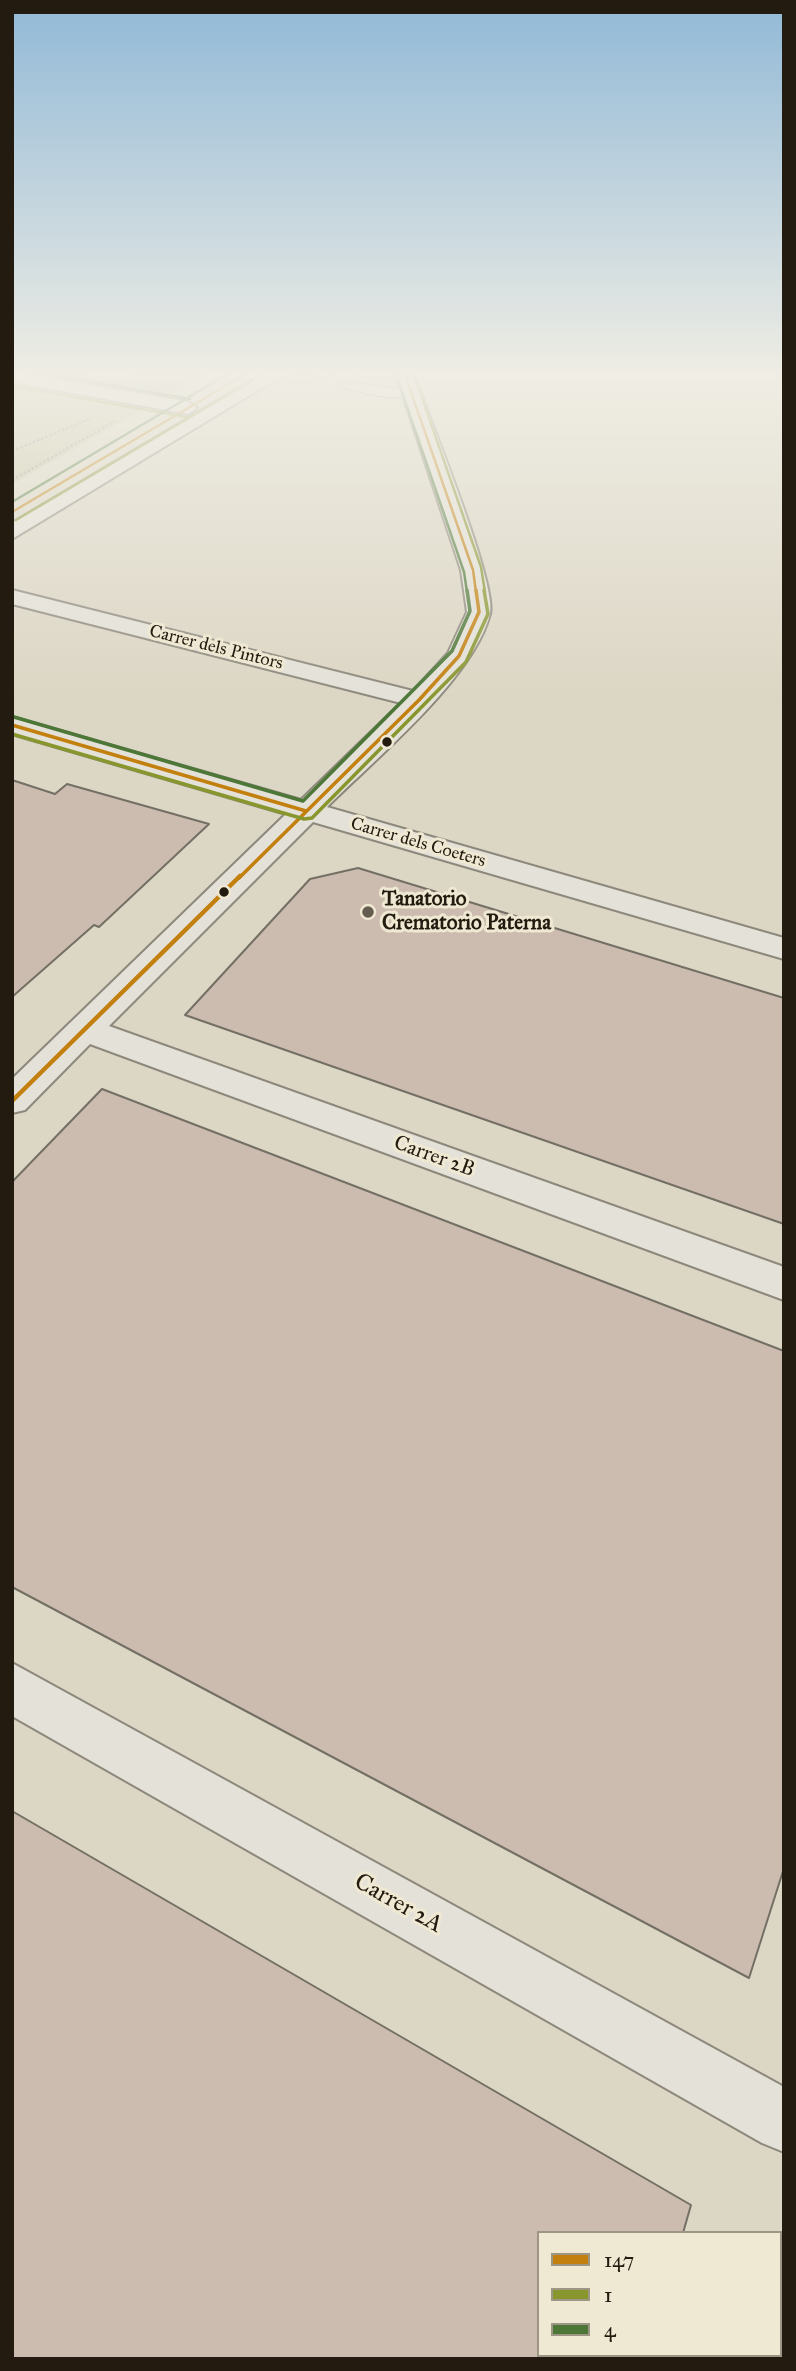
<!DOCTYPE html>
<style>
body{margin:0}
#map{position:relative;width:796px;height:2371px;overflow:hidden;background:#dcd6c4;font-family:"IM FELL Great Primer",serif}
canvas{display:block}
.frame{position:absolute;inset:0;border:14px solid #231a10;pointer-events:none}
.legend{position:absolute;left:537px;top:2231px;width:245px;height:126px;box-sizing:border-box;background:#efe8d2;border:2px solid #9d9684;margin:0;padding:9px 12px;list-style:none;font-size:21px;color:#231a10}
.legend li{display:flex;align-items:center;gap:14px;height:35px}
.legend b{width:35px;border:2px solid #9d9684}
</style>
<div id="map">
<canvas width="796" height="2371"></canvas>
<div class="frame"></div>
<ul class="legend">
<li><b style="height:9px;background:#c3800e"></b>147</li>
<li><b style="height:9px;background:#88962e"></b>1</li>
<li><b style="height:9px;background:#4c7737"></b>4</li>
</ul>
</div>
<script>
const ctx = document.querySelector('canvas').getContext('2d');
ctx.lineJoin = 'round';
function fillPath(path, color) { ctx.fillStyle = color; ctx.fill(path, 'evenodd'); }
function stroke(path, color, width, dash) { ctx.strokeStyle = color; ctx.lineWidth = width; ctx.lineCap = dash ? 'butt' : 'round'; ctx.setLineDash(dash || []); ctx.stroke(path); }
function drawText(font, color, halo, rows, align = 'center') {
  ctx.font = font + ' "IM FELL Great Primer",serif'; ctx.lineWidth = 6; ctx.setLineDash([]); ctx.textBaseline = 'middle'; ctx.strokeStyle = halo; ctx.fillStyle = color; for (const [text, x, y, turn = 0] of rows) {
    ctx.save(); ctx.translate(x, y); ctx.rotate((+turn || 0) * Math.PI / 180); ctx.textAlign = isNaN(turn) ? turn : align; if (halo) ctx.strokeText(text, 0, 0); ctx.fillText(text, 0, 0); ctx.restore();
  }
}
const green = new Path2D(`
 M 12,372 L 70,372 L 122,381 L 138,372 L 210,372 L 12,484 Z`);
const building = new Path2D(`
 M 12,780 L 55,794 L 67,784 L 209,824 L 99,927 L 94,925 L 12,997 Z
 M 358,868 L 784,998 L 784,1224 L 185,1015 L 310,879 Z
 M 102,1089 L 784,1351 L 784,1868 L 749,1978 L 12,1587 L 12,1182 Z
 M 12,1811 L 691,2205 L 683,2233 L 539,2233 L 539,2359 L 12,2359 Z`);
const path = new Path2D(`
 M 187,381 L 203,372
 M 12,451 L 92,418
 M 12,480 L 115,421`);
const service = new Path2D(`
 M 272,372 L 303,376 L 339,372 L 303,382 L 272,376 Z
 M 353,372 L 409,372 L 404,375 L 357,377 Z
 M 346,382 C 357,384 413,390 416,392 C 398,404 362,392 342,387 L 341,385 Z
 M 784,2267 L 784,2317 L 780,2319 L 780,2268 Z
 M 780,2341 L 784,2359 L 745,2359 L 746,2355 L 780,2355 Z`);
const minor = new Path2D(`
 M 12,372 L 188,402 L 197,408 L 188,414 L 12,382 Z
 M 266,372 L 288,372 L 12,539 L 12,523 Z
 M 395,372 L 413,372 C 427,412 498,585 490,614 C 473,679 375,759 327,807 L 784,938 L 784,959 L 313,822 L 109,1026 L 784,1267 L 784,1300 L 90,1044 L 25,1110 L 12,1113 L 12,1079 L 286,814 L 12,734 L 12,717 L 301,800 L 401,703 L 12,604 L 12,590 L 413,691 L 448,653 L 467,612 L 461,570 Z
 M 12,1663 L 784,2087 L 784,2152 L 762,2143 L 12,1716 Z`);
const bus1Far2 = new Path2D(`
 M 404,372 L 473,570 L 476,592
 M 12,512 L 249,372`);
const bus1Far1 = new Path2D(`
 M 12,725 L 306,811
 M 239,878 L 419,700 L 459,656 L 479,612 L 476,590`);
const bus1 = new Path2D(`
 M 12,1101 L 240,876`);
const bus2Far1 = new Path2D(`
 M 413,372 L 481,567 L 485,592
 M 12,386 L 186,417
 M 16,520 L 253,380`);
const bus2 = new Path2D(`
 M 12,734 L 304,819 L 312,818 L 466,662 L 488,614 L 484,590`);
const bus3Far1 = new Path2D(`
 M 35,372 L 190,399
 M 396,375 L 464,572 L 467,592
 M 12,502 L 231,372`);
const bus3 = new Path2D(`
 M 14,717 L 303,801 L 452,651 L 470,611 L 467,590`);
const markers = [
 [387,742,6,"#231a10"],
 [224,892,6,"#231a10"],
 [368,912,7,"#645c4f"]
];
const farStreetnames = [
 ["Carrer dels Pintors",216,648,14],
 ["Carrer dels Coeters",418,843,16]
];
const poiNames = [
 ["Tanatorio",382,900],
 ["Crematorio Paterna",382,924]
];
const streetNames = [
 ["Carrer 2B",434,1157,20]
];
const nearStreetnames = [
 ["Carrer 2A",398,1904,29]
];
fillPath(green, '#c8caa6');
fillPath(building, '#ccbcaf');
stroke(building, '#736f64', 2);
stroke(service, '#8d887c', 3);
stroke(minor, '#8d887c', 4);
stroke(path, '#a09c94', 2.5, [2.5, 2]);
fillPath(service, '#e4e1d8');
fillPath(minor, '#e4e1d8');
stroke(bus1Far2, '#c3800e', 2.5);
stroke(bus1Far1, '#c3800e', 3.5);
stroke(bus1, '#c3800e', 4.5);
stroke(bus2Far1, '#88962e', 2.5);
stroke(bus2, '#88962e', 3.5);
stroke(bus3Far1, '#4c7737', 2.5);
stroke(bus3, '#4c7737', 3.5);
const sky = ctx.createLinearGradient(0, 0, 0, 704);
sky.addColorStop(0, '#91b9d7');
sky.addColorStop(0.53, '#efede4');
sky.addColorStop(1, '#efede400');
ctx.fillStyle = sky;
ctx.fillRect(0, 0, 796, 704);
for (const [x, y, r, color] of markers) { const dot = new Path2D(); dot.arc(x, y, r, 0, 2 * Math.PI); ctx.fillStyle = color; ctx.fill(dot); stroke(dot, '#efe8d2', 2.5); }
drawText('18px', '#231a10', '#efe8d2', farStreetnames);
drawText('bold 21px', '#231a10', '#efe8d2', poiNames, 'left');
drawText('21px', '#231a10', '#efe8d2', streetNames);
drawText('24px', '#231a10', '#efe8d2', nearStreetnames);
</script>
